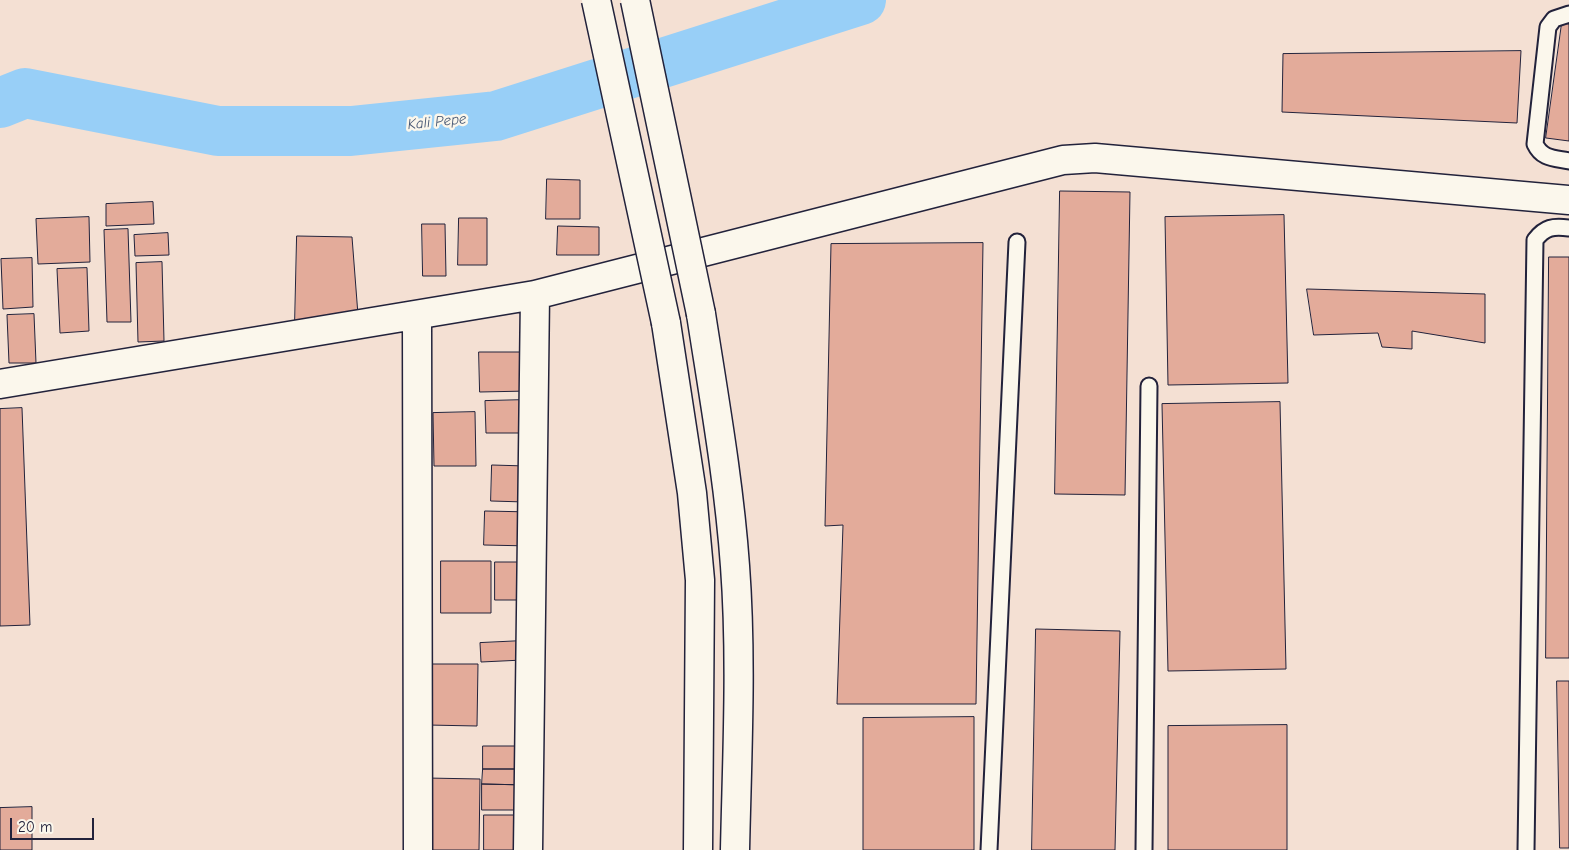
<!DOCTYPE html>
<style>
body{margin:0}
#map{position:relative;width:1569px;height:850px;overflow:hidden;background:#f4e0d3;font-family:"Comic Neue",sans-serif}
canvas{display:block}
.scale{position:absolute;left:10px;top:818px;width:84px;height:22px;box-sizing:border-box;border:2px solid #22223b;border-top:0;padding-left:6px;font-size:15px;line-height:18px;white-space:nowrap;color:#22223b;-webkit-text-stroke:4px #fbf7ec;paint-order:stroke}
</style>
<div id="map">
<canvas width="1569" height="850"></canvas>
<div class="scale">20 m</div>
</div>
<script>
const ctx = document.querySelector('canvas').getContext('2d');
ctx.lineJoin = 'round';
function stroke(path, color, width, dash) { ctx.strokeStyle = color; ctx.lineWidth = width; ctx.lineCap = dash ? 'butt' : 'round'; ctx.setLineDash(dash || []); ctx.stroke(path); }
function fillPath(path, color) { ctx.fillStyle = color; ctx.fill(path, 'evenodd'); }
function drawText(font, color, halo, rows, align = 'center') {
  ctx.font = font + ' "Comic Neue",sans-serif'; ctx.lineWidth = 5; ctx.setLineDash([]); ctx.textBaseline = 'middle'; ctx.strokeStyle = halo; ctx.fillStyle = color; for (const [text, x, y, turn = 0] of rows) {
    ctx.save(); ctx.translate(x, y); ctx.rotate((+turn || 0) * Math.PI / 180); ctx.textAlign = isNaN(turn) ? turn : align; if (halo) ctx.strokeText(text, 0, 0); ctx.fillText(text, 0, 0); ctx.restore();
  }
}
const river = new Path2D(`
 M 0,103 L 25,93 L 218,131 L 351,131 L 496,116 L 861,0`);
const building = new Path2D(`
 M 1562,23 L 1569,24 L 1569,141 L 1546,138 Z
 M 1521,51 L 1517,123 L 1282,112 L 1283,54 Z
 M 547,179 L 580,180 L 580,219 L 546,219 Z
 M 1060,191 L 1130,192 L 1125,495 L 1055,494 Z
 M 153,202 L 154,224 L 106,226 L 106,204 Z
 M 1284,215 L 1288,383 L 1168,385 L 1165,217 Z
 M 89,217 L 90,262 L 38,264 L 36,219 Z
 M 459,218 L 487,218 L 487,265 L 458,265 Z
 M 422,224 L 445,224 L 446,276 L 423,276 Z
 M 558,226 L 599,227 L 599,255 L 557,255 Z
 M 128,229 L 131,322 L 107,322 L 104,230 Z
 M 168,233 L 169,255 L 135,256 L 134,235 Z
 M 297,236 L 352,237 L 358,315 L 295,322 Z
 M 983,243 L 976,704 L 837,704 L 843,525 L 825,526 L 831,244 Z
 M 1549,257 L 1569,257 L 1569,658 L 1546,658 Z
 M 32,258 L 33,307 L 3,309 L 1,259 Z
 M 162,262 L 164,341 L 138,342 L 136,263 Z
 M 87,268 L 89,331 L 60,333 L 57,269 Z
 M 1307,289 L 1485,294 L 1485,343 L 1412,331 L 1412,349 L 1382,347 L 1378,333 L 1314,335 Z
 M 34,314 L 36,363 L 9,363 L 7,315 Z
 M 479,352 L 528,352 L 529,391 L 480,392 Z
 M 525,400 L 525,433 L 486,433 L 485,401 Z
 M 1280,402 L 1286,669 L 1168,671 L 1162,404 Z
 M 22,408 L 30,625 L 0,626 L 0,409 Z
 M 475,412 L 476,466 L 434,466 L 433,413 Z
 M 492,465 L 526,466 L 525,502 L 491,501 Z
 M 485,511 L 532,512 L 531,546 L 484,545 Z
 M 441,561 L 491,561 L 491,613 L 441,613 Z
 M 495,562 L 526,562 L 527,600 L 495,600 Z
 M 1036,629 L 1120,631 L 1115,850 L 1032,850 Z
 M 522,641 L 523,660 L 481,662 L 480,643 Z
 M 428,664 L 478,664 L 477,726 L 427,725 Z
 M 1557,681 L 1569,681 L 1569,848 L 1560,848 Z
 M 974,717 L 974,850 L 863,850 L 863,718 Z
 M 1287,725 L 1287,850 L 1168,850 L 1168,726 Z
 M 483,746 L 527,746 L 527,769 L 483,769 Z
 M 483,769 L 527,769 L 527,785 L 482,784 Z
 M 426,778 L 480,779 L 479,850 L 425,850 Z
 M 482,784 L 527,785 L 527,810 L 482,810 Z
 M 32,807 L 32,850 L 0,850 L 0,808 Z
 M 484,815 L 526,815 L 525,850 L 484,850 Z`);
const service = new Path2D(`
 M 1569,14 L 1554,19 L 1548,27 L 1535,144 C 1542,159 1554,158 1569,161
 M 989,850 L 1017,242
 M 1144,850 L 1149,386
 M 1526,850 L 1535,240 C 1545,227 1553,226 1569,228`);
const minor = new Path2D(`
 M 417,316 L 418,850
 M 0,384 L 535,295 L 1063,160 L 1095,158 L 1569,200
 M 528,850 L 535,295`);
const motorway = new Path2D(`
 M 701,314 C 714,398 729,482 735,566 C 742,660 737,756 735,850
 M 666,323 L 692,493 L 700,580 L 698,850`);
const motorwayBridge = new Path2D(`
 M 596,0 L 666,323
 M 635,0 L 701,314`);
const waterNames = [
 ["Kali Pepe",437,122,-6]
];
stroke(river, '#98cff7', 50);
fillPath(building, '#e3ab9a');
stroke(building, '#22223b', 1);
stroke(service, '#22223b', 19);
stroke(minor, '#22223b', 31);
stroke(motorway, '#22223b', 31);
stroke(service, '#fbf7ec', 15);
stroke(minor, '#fbf7ec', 28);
stroke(motorway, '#fbf7ec', 28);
stroke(motorwayBridge, '#22223b', 31, []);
stroke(motorwayBridge, '#fbf7ec', 28);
drawText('italic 15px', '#455673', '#fbf7ec', waterNames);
</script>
